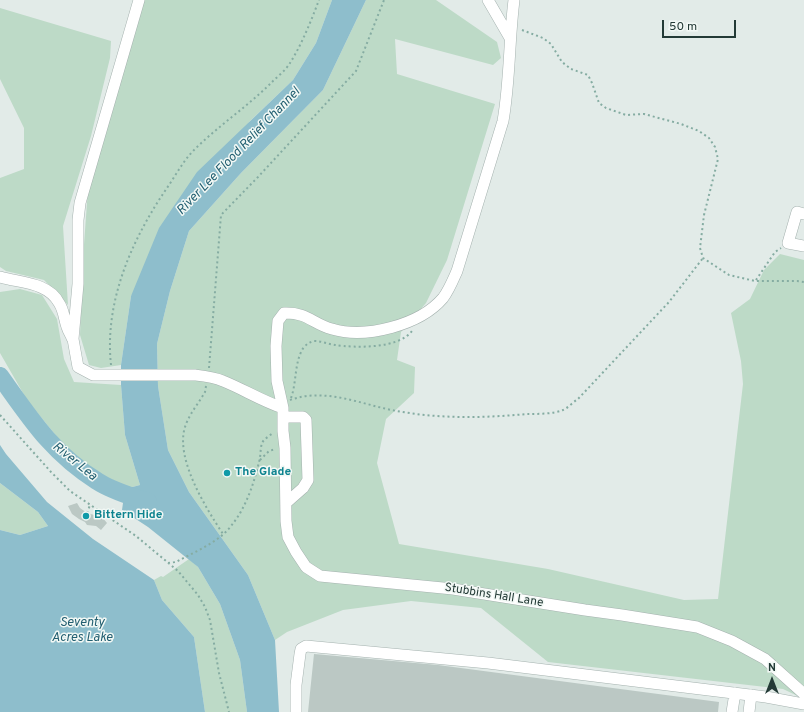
<!DOCTYPE html>
<style>
body{margin:0}
#map{position:relative;width:804px;height:712px;overflow:hidden;background:#e2ebe8;font-family:Overpass,sans-serif}
canvas{display:block}
.north{position:absolute;left:752px;top:660px;width:40px;height:40px;-webkit-text-stroke:3px #f2f8f5;paint-order:stroke;rotate:0deg;font-size:11px;font-weight:700;line-height:16px;text-align:center;color:#233a36}
.north::after{content:'';display:block;margin:auto;width:14px;height:18px;background:#233a36;clip-path:polygon(50% 0,100% 100%,50% 72%,0 100%)}
.scale{position:absolute;left:662px;top:20px;width:74px;height:18px;box-sizing:border-box;border:2px solid #233a36;border-top:0;padding-left:5px;font-size:12px;line-height:14px;white-space:nowrap;color:#233a36;-webkit-text-stroke:3px #f2f8f5;paint-order:stroke}
</style>
<div id="map">
<canvas width="804" height="712"></canvas>
<div class="north">N</div>
<div class="scale">50 m</div>
</div>
<script>
const ctx = document.querySelector('canvas').getContext('2d');
ctx.lineJoin = 'round';
function fillPath(path, color) { ctx.fillStyle = color; ctx.fill(path, 'evenodd'); }
function stroke(path, color, width, dash) { ctx.strokeStyle = color; ctx.lineWidth = width; ctx.lineCap = dash ? 'butt' : 'round'; ctx.setLineDash(dash || []); ctx.stroke(path); }
function drawText(font, color, halo, rows, align = 'center') {
  ctx.font = font + ' Overpass,sans-serif'; ctx.lineWidth = 3; ctx.setLineDash([]); ctx.textBaseline = 'middle'; ctx.strokeStyle = halo; ctx.fillStyle = color; for (const [text, x, y, turn = 0] of rows) {
    ctx.save(); ctx.translate(x, y); ctx.rotate((+turn || 0) * Math.PI / 180); ctx.textAlign = isNaN(turn) ? turn : align; if (halo) ctx.strokeText(text, 0, 0); ctx.fillText(text, 0, 0); ctx.restore();
  }
}
const green = new Path2D(`
 M 144,0 L 332,0 L 316,43 L 293,80 L 250,121 L 131,296 L 121,365 L 101,368 L 89,365 L 80,335 L 82,272 L 88,189 Z
 M 366,0 L 436,0 L 497,42 L 501,58 L 493,65 L 395,39 L 397,74 L 495,104 L 447,260 L 426,303 L 401,332 L 397,360 L 415,367 L 414,393 L 386,419 L 377,463 L 399,544 L 548,569 L 684,600 L 718,599 L 743,384 L 741,361 L 731,313 L 750,299 L 764,270 L 780,254 L 804,260 L 804,699 L 783,689 L 548,662 L 481,608 L 411,601 L 343,610 L 287,632 L 275,640 L 248,575 L 189,492 L 168,450 L 158,386 L 157,344 L 170,291 L 189,231 L 241,173 L 323,90 Z
 M 0,8 L 111,41 L 110,58 L 91,136 L 63,226 L 68,305 L 44,280 L 6,271 L 0,267 L 0,178 L 24,169 L 24,128 L 0,79 Z
 M 20,289 L 42,295 L 57,319 L 64,359 L 74,382 L 121,385 L 125,435 L 140,485 L 125,489 L 75,459 L 27,400 L 0,353 L 0,292 Z
 M 0,483 L 38,512 L 48,526 L 20,535 L 0,530 Z
 M 189,559 L 198,567 L 220,604 L 240,660 L 247,712 L 205,712 L 194,637 L 162,600 L 154,580 L 161,576 L 163,577 Z`);
const water = new Path2D(`
 M 332,0 L 366,0 L 323,90 L 241,173 L 189,231 L 170,291 L 157,344 L 158,386 L 168,450 L 189,492 L 248,575 L 275,640 L 279,712 L 247,712 L 240,660 L 220,604 L 198,567 L 148,527 L 122,510 L 125,489 L 140,485 L 125,435 L 121,385 L 121,365 L 131,296 L 159,228 L 197,172 L 293,80 L 316,43 Z
 M 0,445 L 6,454 L 47,502 L 93,539 L 154,580 L 162,600 L 194,637 L 205,712 L 0,712 L 0,530 L 20,535 L 48,526 L 38,512 L 0,483 Z`);
const river = new Path2D(`
 M 0,376 C 30,418 52,453 97,481 C 112,491 131,496 148,502`);
const building = new Path2D(`
 M 77,503 L 80,508 L 87,513 L 102,517 L 107,523 L 101,530 L 96,526 L 87,525 L 85,522 L 79,519 L 72,514 L 68,506 Z
 M 314,654 L 438,665 L 719,702 L 718,712 L 308,712 Z`);
const path = new Path2D(`
 M 522,30 L 543,38 L 551,44 L 562,62 L 571,69 L 588,75 L 592,83 L 599,103 L 606,108 L 626,115 L 644,114 L 681,124 L 699,131 L 709,138 L 715,147 L 718,159 L 704,215 L 700,248 L 703,258 L 729,275 L 755,281 L 797,281 L 804,282
 M 756,280 L 775,252 L 781,248
 M 111,365 C 104,300 133,237 169,185 C 177,173 184,160 194,150 C 218,126 247,107 271,83 C 277,77 286,70 290,63 C 302,44 311,21 319,0
 M 209,368 L 221,215 L 258,177 L 356,71 L 384,0
 M 206,386 L 205,392 C 199,403 189,414 185,427 C 175,459 206,508 223,534
 M 291,398 C 297,382 294,361 304,347 C 307,344 310,342 314,341 C 322,341 328,344 335,345 C 356,348 398,349 412,331
 M 290,400 C 326,387 362,405 397,411 C 440,419 484,418 527,414 C 539,414 553,414 563,410 C 568,408 573,402 578,399 L 669,302 L 703,258
 M 0,415 L 51,472 L 70,491 L 136,536 L 178,571 L 198,595 L 205,607 L 210,620 L 219,673 L 229,712
 M 260,460 L 269,451 L 276,449
 M 87,513 L 90,505
 M 168,563 L 176,562 C 194,552 218,543 231,526 C 246,508 254,483 259,462 C 261,456 260,449 262,443 C 264,439 269,436 273,433`);
const minor = new Path2D(`
 M 139,0 L 80,203 L 78,220 L 78,284 L 73,339 L 78,367 L 93,375 L 195,375 C 204,376 214,377 223,381 C 243,389 262,401 283,408
 M 488,0 L 510,38
 M 514,0 C 509,40 510,81 503,121 L 457,271 C 453,280 449,290 443,298 C 420,325 366,339 332,329 C 313,324 307,312 284,313 L 278,321 L 276,346 L 277,381 L 283,408 L 283,431 L 285,448 L 286,521 L 288,537 L 296,552 L 306,567 L 320,576 L 453,589 L 585,610 L 622,615 L 697,627 L 732,641 L 765,659 L 804,694
 M 804,214 L 797,212 L 788,243 L 804,246
 M 0,277 C 20,283 48,282 59,303 C 64,310 64,319 67,327 C 68,331 71,335 72,338
 M 283,417 L 303,417 L 306,420 L 308,480 L 303,488 L 286,503
 M 296,712 L 296,685 L 300,654 L 301,649 L 306,646 L 488,663 L 766,697 L 804,704
 M 732,712 L 735,693
 M 749,712 L 751,695`);
const markers = [
 [227,473,4,"#0f9aa8"],
 [86,516,4,"#0f9aa8"]
];
const cultureNames = [
 ["The Glade",235,473],
 ["Bittern Hide",94,516]
];
const streetNames = [
 ["Stubbins Hall Lane",494,596,9]
];
const waterNames = [
 ["River Lee Flood Relief Channel",239,152,-46],
 ["River Lea",74,462,39],
 ["Seventy",82,623],
 ["Acres Lake",82,638]
];
fillPath(green, '#bddac7');
fillPath(water, '#8ebecc');
stroke(river, '#8ebecc', 18);
fillPath(building, '#bbc8c4');
stroke(minor, '#a5b2af', 12);
stroke(path, '#85aca2', 2, [2, 3]);
stroke(minor, '#fff', 11);
for (const [x, y, r, color] of markers) { const dot = new Path2D(); dot.arc(x, y, r, 0, 2 * Math.PI); ctx.fillStyle = color; ctx.fill(dot); stroke(dot, '#f2f8f5', 1.5); }
drawText('bold 12px', '#0d838f', '#f2f8f5', cultureNames, 'left');
drawText('12px', '#233a36', '#f2f8f5', streetNames);
drawText('italic 13px', '#225f71', '#f2f8f5', waterNames);
</script>
